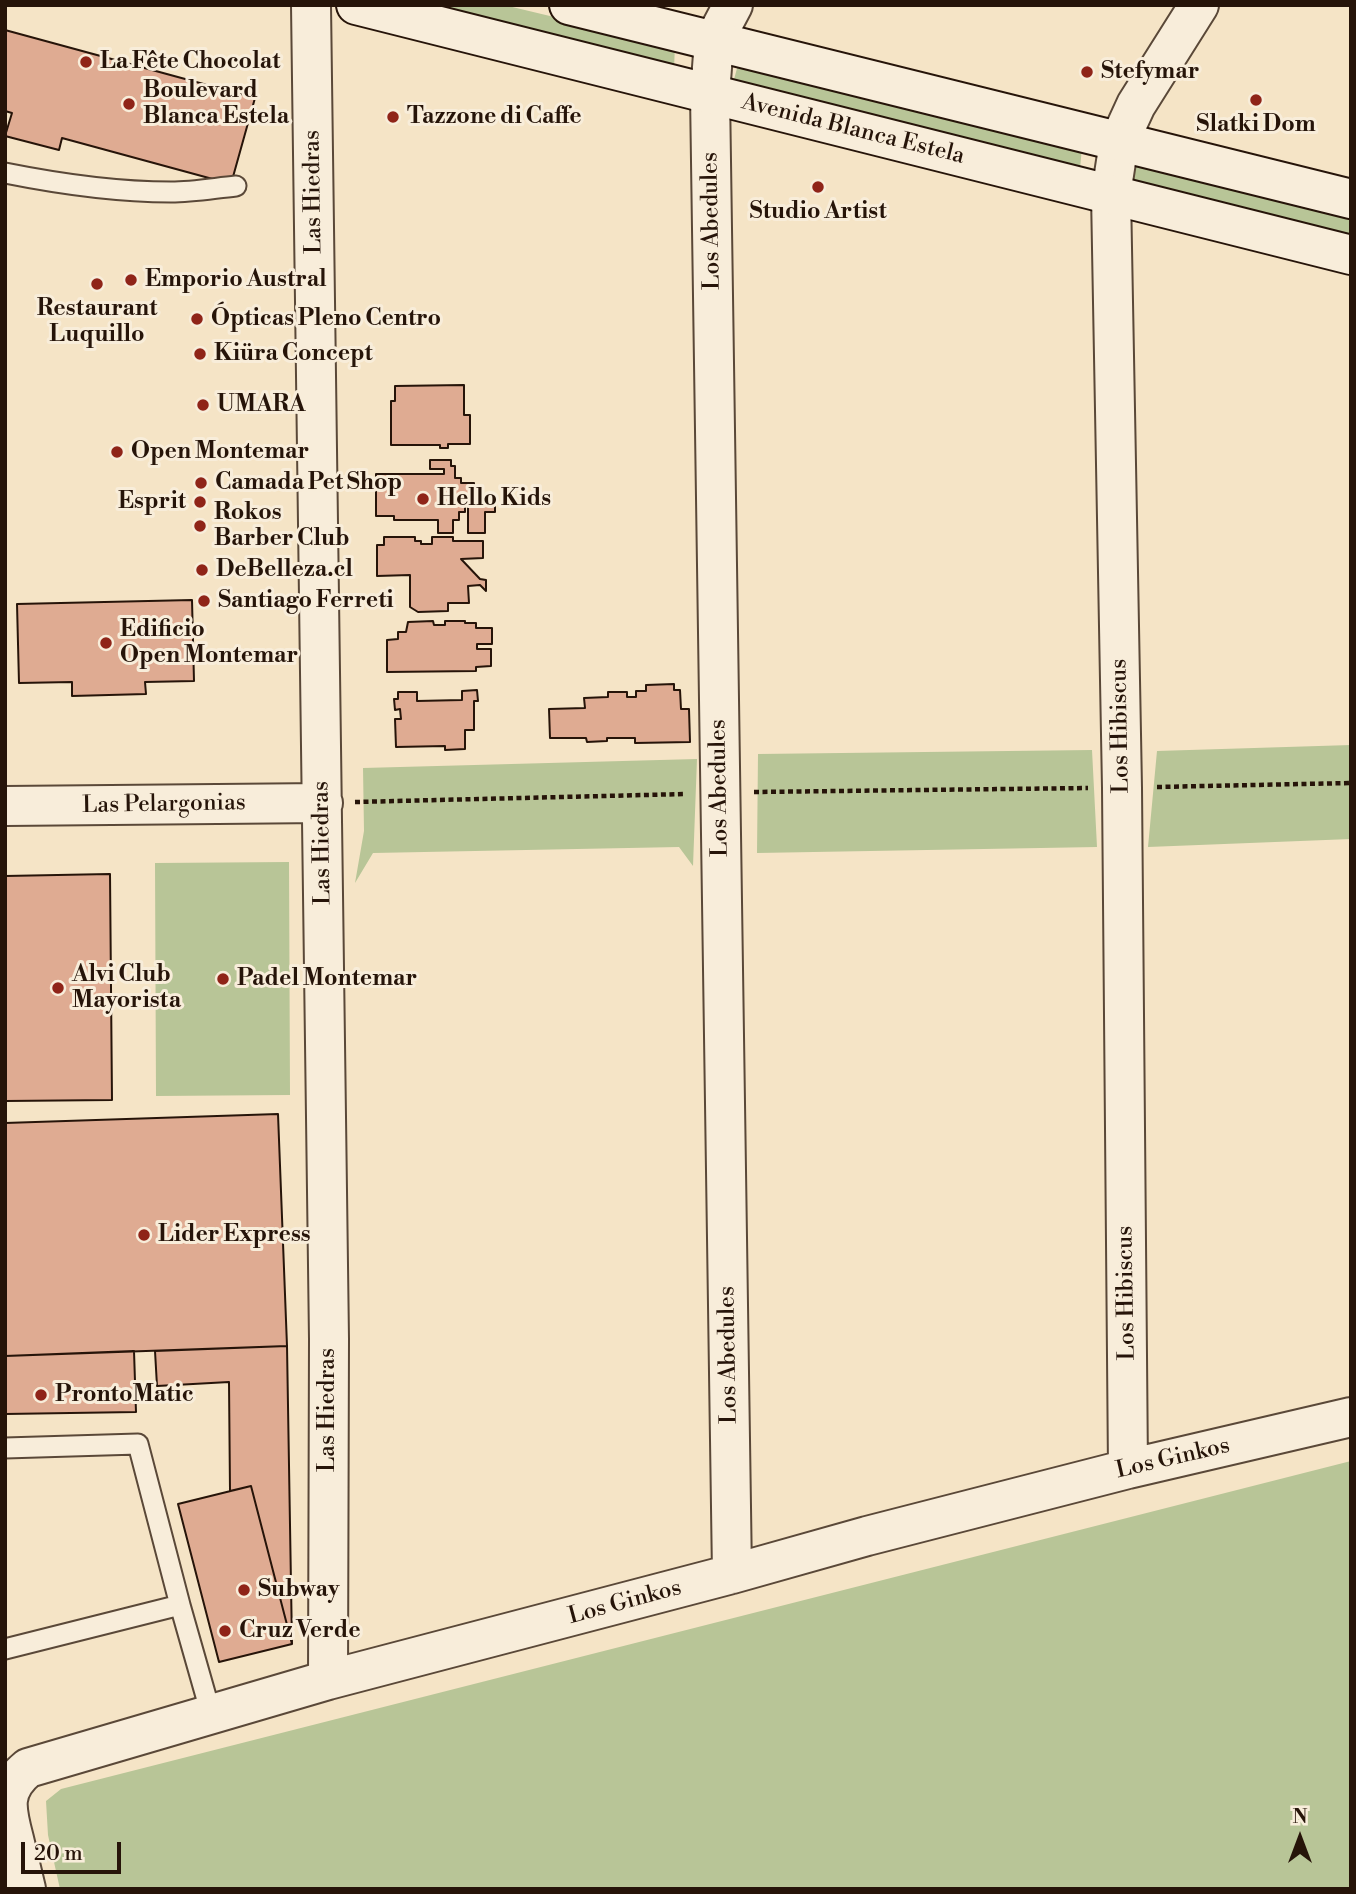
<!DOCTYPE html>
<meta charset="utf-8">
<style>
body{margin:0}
#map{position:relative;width:1356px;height:1894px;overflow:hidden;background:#f5e4c6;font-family:"Libre Bodoni",serif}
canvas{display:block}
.frame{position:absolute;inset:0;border:7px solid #261409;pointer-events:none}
.north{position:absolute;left:1265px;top:1803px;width:70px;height:70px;-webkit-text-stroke:5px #f8edda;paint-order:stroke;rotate:0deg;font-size:19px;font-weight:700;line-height:28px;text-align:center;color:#261409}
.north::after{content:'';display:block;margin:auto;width:24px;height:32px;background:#261409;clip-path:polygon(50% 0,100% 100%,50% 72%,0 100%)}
.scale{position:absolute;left:21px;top:1842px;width:100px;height:32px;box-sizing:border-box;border:4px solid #261409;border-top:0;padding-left:9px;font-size:21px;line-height:24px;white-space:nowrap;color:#261409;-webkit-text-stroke:5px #f8edda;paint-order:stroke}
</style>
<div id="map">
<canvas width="1356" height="1894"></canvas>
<div class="frame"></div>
<div class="north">N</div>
<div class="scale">20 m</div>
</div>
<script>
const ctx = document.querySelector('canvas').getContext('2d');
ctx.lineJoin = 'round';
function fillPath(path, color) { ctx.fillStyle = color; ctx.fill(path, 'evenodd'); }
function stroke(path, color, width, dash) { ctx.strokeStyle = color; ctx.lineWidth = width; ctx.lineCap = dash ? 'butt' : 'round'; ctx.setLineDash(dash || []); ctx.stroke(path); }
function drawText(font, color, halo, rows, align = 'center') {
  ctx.font = font + ' "Libre Bodoni",serif'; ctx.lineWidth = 6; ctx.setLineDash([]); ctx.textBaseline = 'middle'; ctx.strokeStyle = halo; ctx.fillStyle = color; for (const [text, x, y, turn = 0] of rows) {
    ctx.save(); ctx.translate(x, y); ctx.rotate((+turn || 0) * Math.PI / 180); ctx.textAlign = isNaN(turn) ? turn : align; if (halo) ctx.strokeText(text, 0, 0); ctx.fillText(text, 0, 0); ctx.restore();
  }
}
const green = new Path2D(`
 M 420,5 L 504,5 L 675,46 L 674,68 Z
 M 739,61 L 1082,147 L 1080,169 L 733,83 Z
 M 1133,159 L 1351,213 L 1351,236 L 1127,180 Z
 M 1351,745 L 1351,839 L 1148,847 L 1157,751 Z
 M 1092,750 L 1097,847 L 757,853 L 758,754 Z
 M 697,759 L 693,866 L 679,847 L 373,853 L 355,883 L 364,831 L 363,768 Z
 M 289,862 L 290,1095 L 156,1096 L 155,863 Z
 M 1351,1461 L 1351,1889 L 60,1889 L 48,1835 L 46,1801 L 61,1789 Z`);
const building = new Path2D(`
 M 5,30 L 255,98 L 231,184 L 62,138 L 59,150 L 5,136 L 12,113 L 5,111 Z
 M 464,385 L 464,415 L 470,415 L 470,444 L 448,444 L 448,448 L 440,448 L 440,445 L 391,445 L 391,401 L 395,401 L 395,386 Z
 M 430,460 L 451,460 L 451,466 L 455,466 L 455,478 L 461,478 L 461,483 L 474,483 L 474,495 L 491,495 L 491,502 L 495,502 L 495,512 L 485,512 L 485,533 L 468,533 L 468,506 L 465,506 L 465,512 L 459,512 L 459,520 L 453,520 L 453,533 L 438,533 L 438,520 L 394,520 L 394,516 L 376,516 L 376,474 L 444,474 L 444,469 L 430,469 Z
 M 384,537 L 415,537 L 415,541 L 421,541 L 421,544 L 432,544 L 432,537 L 453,537 L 453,541 L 483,541 L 483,558 L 461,559 L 480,579 L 486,580 L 486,591 L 480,585 L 468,586 L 469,603 L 448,603 L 448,611 L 418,612 L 410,607 L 410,575 L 377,576 L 377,545 L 384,545 Z
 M 192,600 L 194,681 L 145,682 L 146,694 L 72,696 L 72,682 L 19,683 L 17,604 Z
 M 433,621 L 434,625 L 445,625 L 445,621 L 465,621 L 465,623 L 476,623 L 476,628 L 492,628 L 492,644 L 477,644 L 477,649 L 491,649 L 491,666 L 476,667 L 476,671 L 387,672 L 387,640 L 398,639 L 398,632 L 406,632 L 408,622 Z
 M 674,684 L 674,690 L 680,690 L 681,709 L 689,709 L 690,742 L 635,743 L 635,738 L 607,738 L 607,741 L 587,742 L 586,738 L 550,738 L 549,709 L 585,708 L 584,698 L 608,697 L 608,692 L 627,692 L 627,697 L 636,697 L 636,691 L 646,691 L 646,685 Z
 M 477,690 L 478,701 L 474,701 L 474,730 L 465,730 L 465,749 L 445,750 L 445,746 L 396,747 L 395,719 L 401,719 L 400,709 L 395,710 L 394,699 L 398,699 L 398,692 L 417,692 L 417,701 L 462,700 L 462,691 Z
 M 110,874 L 112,1100 L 5,1101 L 5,876 Z
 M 278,1114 L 287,1346 L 5,1356 L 5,1123 Z
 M 287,1346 L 292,1644 L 251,1486 L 230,1491 L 229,1382 L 157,1386 L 155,1351 Z
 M 134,1351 L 136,1412 L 5,1414 L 5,1356 Z
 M 251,1486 L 292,1644 L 219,1662 L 178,1504 Z`);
const path = new Path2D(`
 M 1157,787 L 1351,783
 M 754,792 L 1088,788
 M 355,802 L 686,794`);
const service = new Path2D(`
 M 5,173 C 60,184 115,192 171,192 C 193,192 215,188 236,186
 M 5,1448 L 138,1444 L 180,1605 L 5,1649
 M 180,1605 L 211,1714`);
const minor = new Path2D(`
 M 311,5 L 329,1339 L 328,1680
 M 5,806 L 323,803
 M 1128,1469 L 1122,788 L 1111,194 L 1119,142 L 1136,105 L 1199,5
 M 732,1574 L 710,94 L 714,41 L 733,5
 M 26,1889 C 22,1872 18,1856 14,1839 C 6,1809 1,1790 28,1768 L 328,1680 L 732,1574 L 867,1536 L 1128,1469 L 1351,1417`);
const secondary = new Path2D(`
 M 356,5 L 1351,255
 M 569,5 L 1351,199`);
const markers = [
 [86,62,7,"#8f2418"],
 [1087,72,7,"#8f2418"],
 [1256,100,7,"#8f2418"],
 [129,104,7,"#8f2418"],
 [393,117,7,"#8f2418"],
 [818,187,7,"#8f2418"],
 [131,280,7,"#8f2418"],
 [97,284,7,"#8f2418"],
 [197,319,7,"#8f2418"],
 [200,354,7,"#8f2418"],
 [203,405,7,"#8f2418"],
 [117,452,7,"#8f2418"],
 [201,483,7,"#8f2418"],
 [423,499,7,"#8f2418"],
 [200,502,7,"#8f2418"],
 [200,526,7,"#8f2418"],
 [202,570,7,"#8f2418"],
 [204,601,7,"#8f2418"],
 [106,643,7,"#8f2418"],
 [223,979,7,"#8f2418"],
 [58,988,7,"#8f2418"],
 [144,1235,7,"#8f2418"],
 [41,1395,7,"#8f2418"],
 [244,1590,7,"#8f2418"],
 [225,1631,7,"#8f2418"]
];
const poiNames = [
 ["La Fête Chocolat",100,62],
 ["Stefymar",1101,72],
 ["Boulevard",143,91],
 ["Blanca Estela",143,117],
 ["Tazzone di Caffe",407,117],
 ["Slatki Dom",1256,125,"center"],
 ["Studio Artist",818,212,"center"],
 ["Emporio Austral",145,280],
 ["Restaurant",97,309,"center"],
 ["Luquillo",97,335,"center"],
 ["Ópticas Pleno Centro",211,319],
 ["Kiüra Concept",214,354],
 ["UMARA",217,405],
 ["Open Montemar",131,452],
 ["Camada Pet Shop",215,483],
 ["Hello Kids",437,499],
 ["Esprit",186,502,"right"],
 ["Rokos",214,513],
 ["Barber Club",214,539],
 ["DeBelleza.cl",216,570],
 ["Santiago Ferreti",218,601],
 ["Edificio",120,630],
 ["Open Montemar",120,656],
 ["Alvi Club",72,975],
 ["Mayorista",72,1001],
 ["Padel Montemar",237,979],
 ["Lider Express",158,1235],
 ["ProntoMatic",55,1395],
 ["Subway",258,1590],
 ["Cruz Verde",239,1631]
];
const streetNames = [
 ["Avenida Blanca Estela",853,130,14],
 ["Las Hiedras",314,192,-91],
 ["Los Abedules",712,221,-91],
 ["Los Hibiscus",1121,726,-91],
 ["Los Abedules",720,788,-91],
 ["Las Pelargonias",164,805,-1],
 ["Las Hiedras",323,843,-91],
 ["Los Hibiscus",1127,1293,-91],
 ["Los Abedules",729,1355,-91],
 ["Las Hiedras",328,1410,-90],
 ["Los Ginkos",1173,1459,-13],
 ["Los Ginkos",625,1603,-15]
];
fillPath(green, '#b8c597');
fillPath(building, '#dfab92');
stroke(building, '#261409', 2);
stroke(service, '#5a4838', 23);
stroke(minor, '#5a4838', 42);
stroke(secondary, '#261409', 42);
stroke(path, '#261409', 4.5, [5, 3.5]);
stroke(service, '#f8edda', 19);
stroke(minor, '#f8edda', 38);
stroke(secondary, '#f8edda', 38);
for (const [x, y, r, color] of markers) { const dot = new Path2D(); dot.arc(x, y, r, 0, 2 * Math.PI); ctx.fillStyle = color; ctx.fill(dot); stroke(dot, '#f8edda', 2.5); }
drawText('bold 23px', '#261409', '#f8edda', poiNames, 'left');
drawText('23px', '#261409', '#f8edda', streetNames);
</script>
